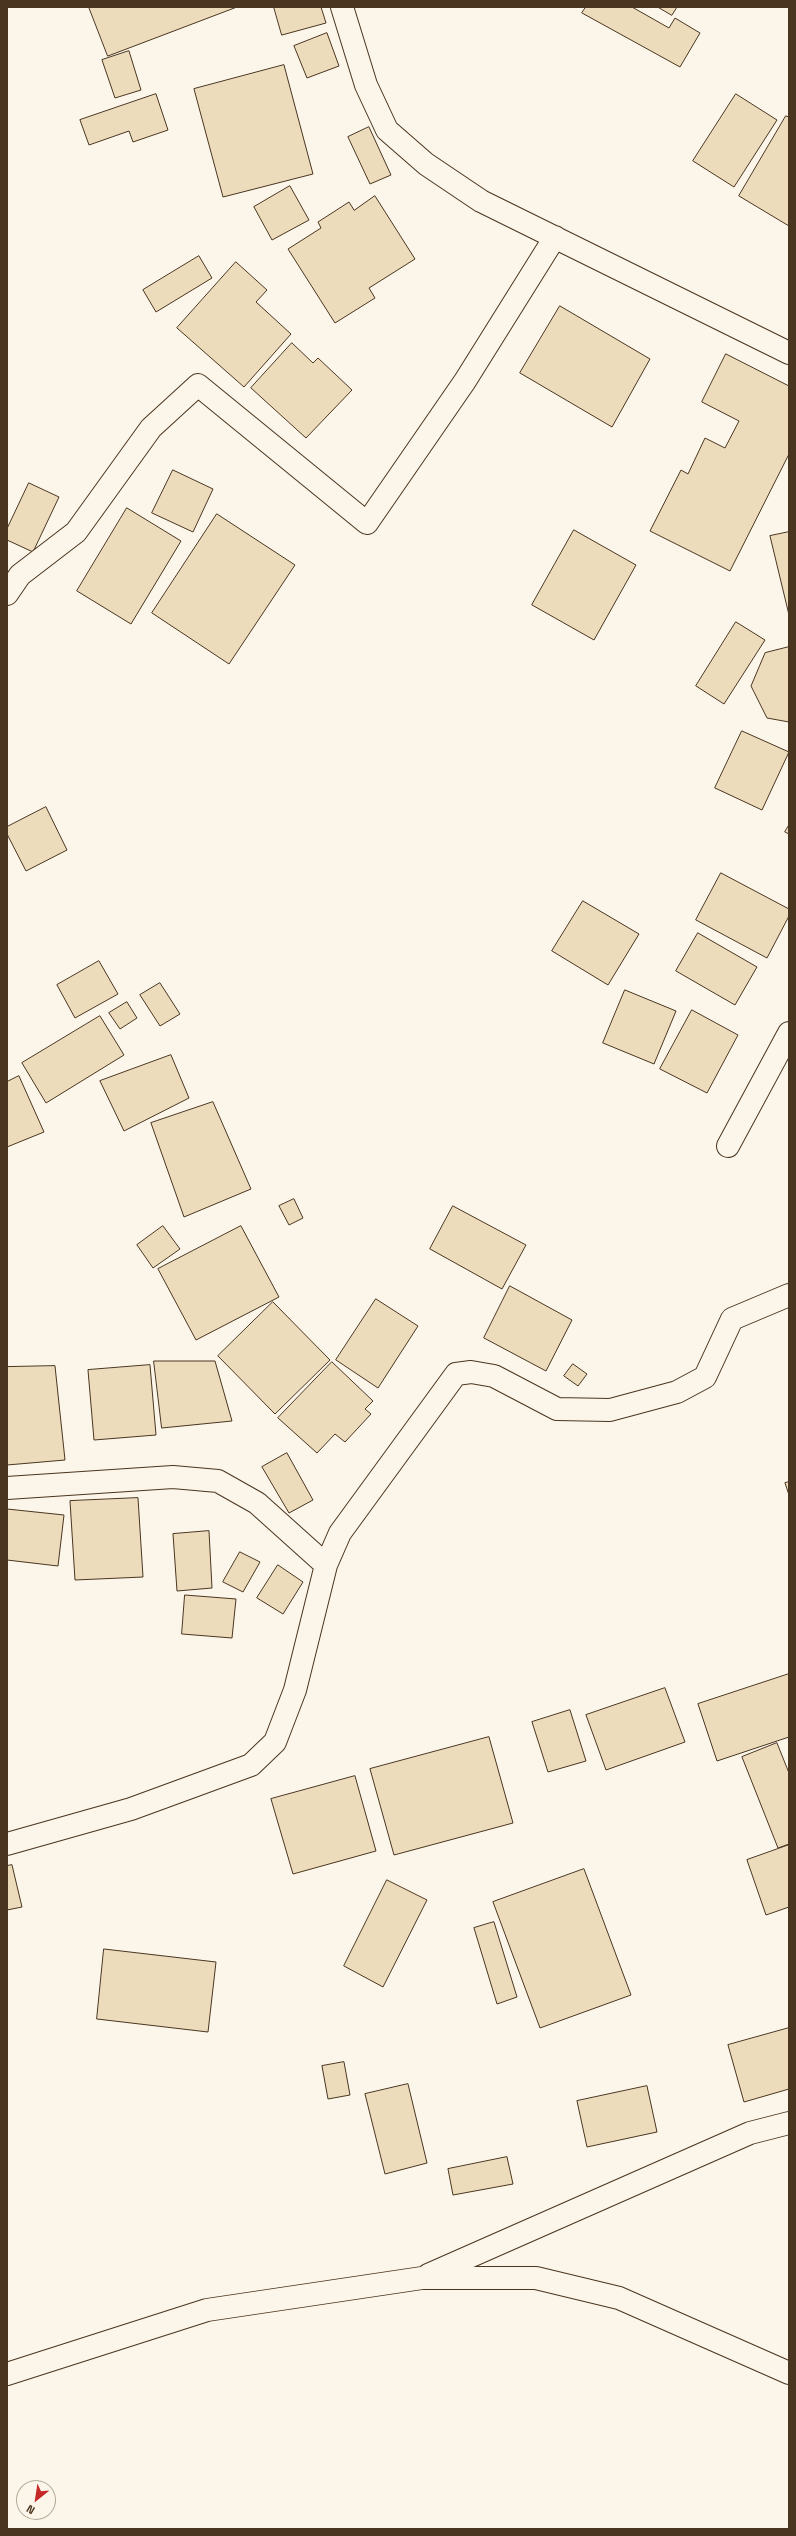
<!DOCTYPE html>
<style>
body{margin:0}
#map{position:relative;width:796px;height:2536px;overflow:hidden;background:#fbf6e9;font-family:"Space Grotesk",sans-serif}
canvas{display:block}
.frame{position:absolute;inset:0;border:8px solid #4a3520;pointer-events:none}
.north{position:absolute;left:16px;top:2480px;width:40px;height:40px;box-sizing:border-box;background:#fbf6e9;border:1px solid #b4a999;border-radius:50%;rotate:210deg;font-size:11px;font-weight:700;line-height:16px;text-align:center;color:#4a3520}
.north::after{content:'';display:block;margin:auto;width:14px;height:18px;background:#c62828;clip-path:polygon(50% 0,100% 100%,50% 72%,0 100%)}
</style>
<div id="map">
<canvas width="796" height="2536"></canvas>
<div class="frame"></div>
<div class="north">N</div>
</div>
<script>
const ctx = document.querySelector('canvas').getContext('2d');
ctx.lineJoin = 'round';
function fillPath(path, color) { ctx.fillStyle = color; ctx.fill(path, 'evenodd'); }
function stroke(path, color, width, dash) { ctx.strokeStyle = color; ctx.lineWidth = width; ctx.lineCap = dash ? 'butt' : 'round'; ctx.setLineDash(dash || []); ctx.stroke(path); }
const building = new Path2D(`
 M 89,7 L 237,7 L 108,56 Z
 M 274,7 L 321,7 L 326,23 L 282,35 Z
 M 586,7 L 632,7 L 669,28 L 675,18 L 700,33 L 680,67 L 582,13 Z
 M 658,7 L 677,7 L 672,15 Z
 M 327,33 L 339,66 L 307,78 L 294,46 Z
 M 129,51 L 141,90 L 115,98 L 102,60 Z
 M 284,65 L 313,174 L 223,197 L 194,89 Z
 M 156,94 L 168,130 L 133,142 L 129,131 L 89,145 L 80,120 Z
 M 736,94 L 777,120 L 734,187 L 693,161 Z
 M 786,116 L 789,117 L 789,226 L 739,196 Z
 M 369,127 L 391,175 L 370,184 L 348,137 Z
 M 290,186 L 309,220 L 272,240 L 254,207 Z
 M 375,196 L 415,259 L 369,288 L 375,298 L 335,323 L 288,249 L 321,228 L 318,222 L 349,202 L 354,210 Z
 M 199,256 L 212,278 L 156,312 L 143,290 Z
 M 236,262 L 267,290 L 256,302 L 291,334 L 244,387 L 177,328 Z
 M 560,306 L 650,359 L 612,427 L 520,373 Z
 M 292,343 L 313,363 L 318,358 L 352,390 L 306,438 L 251,388 Z
 M 726,354 L 789,386 L 789,454 L 730,571 L 650,531 L 681,470 L 688,474 L 705,438 L 725,448 L 739,421 L 702,402 Z
 M 173,470 L 213,489 L 193,532 L 152,513 Z
 M 29,483 L 59,497 L 33,552 L 7,540 L 7,529 Z
 M 127,508 L 181,541 L 131,624 L 77,591 Z
 M 217,514 L 295,565 L 229,664 L 152,613 Z
 M 574,530 L 636,565 L 594,640 L 532,605 Z
 M 789,532 L 789,615 L 770,536 Z
 M 736,622 L 765,640 L 724,704 L 696,686 Z
 M 789,647 L 789,722 L 767,718 L 751,686 L 765,653 Z
 M 742,731 L 789,752 L 762,810 L 715,788 Z
 M 46,807 L 67,850 L 26,871 L 7,834 L 7,827 Z
 M 789,825 L 789,834 L 785,832 Z
 M 721,873 L 789,909 L 789,916 L 767,958 L 696,920 Z
 M 583,901 L 639,934 L 608,985 L 552,951 Z
 M 698,933 L 757,967 L 735,1005 L 676,971 Z
 M 99,961 L 118,994 L 75,1018 L 57,985 Z
 M 160,983 L 180,1014 L 160,1026 L 140,995 Z
 M 625,990 L 676,1011 L 654,1064 L 603,1043 Z
 M 127,1002 L 137,1018 L 120,1029 L 109,1013 Z
 M 692,1010 L 738,1035 L 707,1093 L 660,1069 Z
 M 100,1016 L 124,1055 L 46,1103 L 22,1063 Z
 M 171,1055 L 189,1098 L 124,1131 L 100,1081 Z
 M 19,1076 L 44,1132 L 7,1147 L 7,1082 Z
 M 213,1102 L 251,1189 L 184,1217 L 151,1123 Z
 M 294,1199 L 303,1218 L 289,1225 L 279,1206 Z
 M 453,1206 L 526,1245 L 502,1289 L 430,1249 Z
 M 163,1226 L 180,1249 L 153,1268 L 137,1245 Z
 M 241,1226 L 279,1297 L 196,1340 L 158,1269 Z
 M 510,1286 L 572,1320 L 546,1371 L 484,1338 Z
 M 376,1299 L 418,1326 L 378,1388 L 336,1360 Z
 M 273,1302 L 330,1360 L 275,1414 L 218,1356 Z
 M 154,1361 L 215,1361 L 232,1421 L 162,1428 Z
 M 332,1362 L 373,1401 L 365,1409 L 371,1414 L 345,1442 L 335,1434 L 317,1453 L 278,1418 Z
 M 573,1364 L 587,1374 L 578,1386 L 564,1376 Z
 M 150,1365 L 156,1435 L 94,1440 L 88,1370 Z
 M 55,1366 L 65,1460 L 7,1465 L 7,1367 Z
 M 287,1453 L 313,1500 L 289,1513 L 262,1467 Z
 M 789,1482 L 789,1495 L 785,1483 Z
 M 138,1498 L 143,1577 L 75,1580 L 70,1501 Z
 M 7,1509 L 64,1515 L 58,1566 L 7,1560 Z
 M 209,1531 L 212,1588 L 177,1591 L 173,1534 Z
 M 240,1552 L 260,1562 L 243,1592 L 223,1582 Z
 M 278,1565 L 303,1582 L 283,1614 L 257,1598 Z
 M 185,1595 L 236,1599 L 232,1638 L 182,1634 Z
 M 789,1674 L 789,1737 L 717,1761 L 698,1704 Z
 M 665,1688 L 685,1742 L 606,1770 L 586,1715 Z
 M 570,1710 L 586,1761 L 548,1772 L 532,1722 Z
 M 489,1737 L 513,1823 L 394,1855 L 370,1769 Z
 M 777,1743 L 789,1773 L 789,1844 L 778,1848 L 742,1757 Z
 M 355,1776 L 376,1851 L 293,1874 L 271,1799 Z
 M 789,1845 L 789,1907 L 766,1915 L 747,1860 Z
 M 12,1865 L 22,1907 L 7,1910 L 7,1866 Z
 M 584,1869 L 631,1995 L 540,2028 L 493,1902 Z
 M 387,1880 L 427,1900 L 383,1987 L 344,1966 Z
 M 494,1922 L 517,1997 L 497,2004 L 474,1928 Z
 M 104,1949 L 216,1962 L 208,2032 L 97,2019 Z
 M 789,2028 L 789,2089 L 744,2102 L 728,2045 Z
 M 344,2062 L 350,2095 L 328,2099 L 322,2066 Z
 M 408,2084 L 427,2163 L 385,2174 L 365,2094 Z
 M 647,2086 L 657,2132 L 587,2147 L 577,2101 Z
 M 507,2157 L 513,2184 L 453,2195 L 448,2169 Z`);
const street = new Path2D(`
 M 342,7 L 366,85 L 387,130 L 426,164 L 481,201 L 789,353
 M 7,594 L 20,575 L 76,532 L 151,428 L 198,385 L 367,523 L 465,381 L 555,237
 M 728,1146 L 789,1033
 M 7,1488 L 173,1477 L 218,1481 L 257,1503 L 326,1565
 M 7,1844 L 131,1809 L 251,1765 L 275,1742 L 295,1690 L 326,1565 L 340,1533 L 456,1374 L 471,1372 L 494,1376 L 557,1409 L 610,1410 L 677,1392 L 705,1377 L 732,1319 L 789,1295
 M 428,2275 L 750,2133 L 789,2123
 M 7,2374 L 207,2310 L 422,2278 L 536,2278 L 619,2298 L 789,2373`);
fillPath(building, '#ecdcbc');
stroke(building, '#4a3520', 1);
stroke(street, '#4a3520', 24);
stroke(street, '#fbf6e9', 22);
</script>
